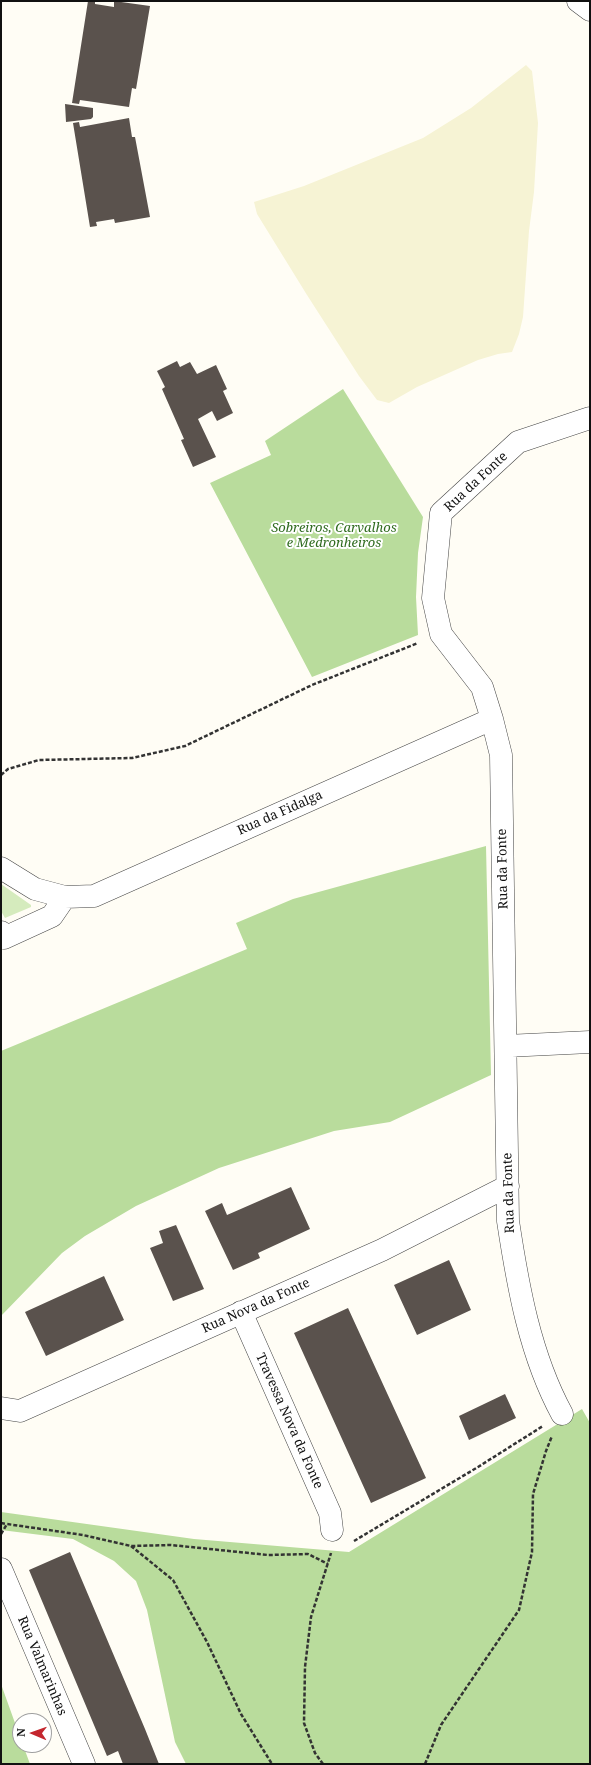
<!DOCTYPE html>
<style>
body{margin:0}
#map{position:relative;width:591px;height:1765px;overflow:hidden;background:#fffdf5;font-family:"Noto Serif",serif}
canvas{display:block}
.frame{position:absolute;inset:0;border:2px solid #111;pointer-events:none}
.north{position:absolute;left:12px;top:1713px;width:40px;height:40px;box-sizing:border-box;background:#fff;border:1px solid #a0a0a0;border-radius:50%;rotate:272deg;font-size:11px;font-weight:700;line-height:16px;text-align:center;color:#111}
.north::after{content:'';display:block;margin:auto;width:14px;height:18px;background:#c4262e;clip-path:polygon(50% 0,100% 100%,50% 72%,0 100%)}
</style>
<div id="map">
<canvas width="591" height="1765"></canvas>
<div class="frame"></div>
<div class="north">N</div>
</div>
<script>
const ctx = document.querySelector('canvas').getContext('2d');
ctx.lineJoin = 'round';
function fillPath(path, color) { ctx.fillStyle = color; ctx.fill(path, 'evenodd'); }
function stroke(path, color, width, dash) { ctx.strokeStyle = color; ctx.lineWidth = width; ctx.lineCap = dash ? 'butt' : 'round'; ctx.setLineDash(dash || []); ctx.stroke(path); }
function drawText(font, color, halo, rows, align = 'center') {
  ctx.font = font + ' "Noto Serif",serif'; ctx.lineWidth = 4; ctx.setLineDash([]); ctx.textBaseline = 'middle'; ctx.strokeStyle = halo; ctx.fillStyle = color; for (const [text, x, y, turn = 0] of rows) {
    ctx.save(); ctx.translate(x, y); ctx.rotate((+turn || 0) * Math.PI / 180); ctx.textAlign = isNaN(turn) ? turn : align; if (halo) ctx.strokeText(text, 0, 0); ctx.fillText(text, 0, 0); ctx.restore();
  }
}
const farmland = new Path2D(`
 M 526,65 L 532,71 L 538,123 L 534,192 L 529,231 L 523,317 L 519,334 L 512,352 L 498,354 L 478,360 L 417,387 L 389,403 L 377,400 L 359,376 L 307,295 L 257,214 L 254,202 L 304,186 L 423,138 L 471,108 Z`);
const green = new Path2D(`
 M 1,884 L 31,905 L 31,907 L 5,918 L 1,911 Z`);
const forest = new Path2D(`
 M 343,389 L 423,517 L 418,553 L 416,597 L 418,635 L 312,677 L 210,483 L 271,455 L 265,441 Z
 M 486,846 L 491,1075 L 390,1122 L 334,1131 L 219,1168 L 136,1206 L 85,1236 L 62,1253 L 1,1316 L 1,1051 L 247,949 L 236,923 L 293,899 Z
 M 582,1409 L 590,1423 L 590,1764 L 186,1764 L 175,1742 L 147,1610 L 136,1581 L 114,1561 L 73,1539 L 1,1530 L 1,1512 L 194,1539 L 349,1552 Z
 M 1,1684 L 20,1737 L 20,1745 L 23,1745 L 30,1764 L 1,1764 Z`);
const building = new Path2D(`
 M 88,1 L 95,1 L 95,4 L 114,7 L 114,1 L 150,6 L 136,89 L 132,88 L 129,107 L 80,100 L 79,104 L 72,103 Z
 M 65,104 L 93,108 L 93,117 L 91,119 L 66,122 Z
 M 129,118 L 132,137 L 135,137 L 150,217 L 115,223 L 114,219 L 96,222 L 97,226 L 90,227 L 73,123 L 79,122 L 80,127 Z
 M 177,361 L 180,367 L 190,362 L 197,374 L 216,365 L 227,389 L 223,391 L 233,413 L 217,421 L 212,411 L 198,419 L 216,457 L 193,467 L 181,440 L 184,439 L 162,389 L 165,387 L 157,371 Z
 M 291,1187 L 310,1229 L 258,1253 L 260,1258 L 233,1270 L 205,1211 L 222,1203 L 227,1215 Z
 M 176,1225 L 204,1289 L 173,1301 L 150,1248 L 163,1243 L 159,1231 Z
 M 449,1260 L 471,1310 L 417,1335 L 394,1285 Z
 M 104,1276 L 124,1320 L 46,1356 L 25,1312 Z
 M 348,1308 L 426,1478 L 371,1503 L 294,1333 Z
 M 505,1394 L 516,1418 L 469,1440 L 459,1416 Z
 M 70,1552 L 145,1729 L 159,1764 L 123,1764 L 118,1751 L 107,1756 L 29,1570 Z`);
const path = new Path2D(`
 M 1,775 L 8,769 L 39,760 L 132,758 L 185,746 L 312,685 L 418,643
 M 1,1523 L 7,1524
 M 1,1534 L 7,1524 L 83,1535 L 131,1546 L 171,1545 L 268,1555 L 308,1554 L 328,1564
 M 354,1541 L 478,1467 L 543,1426
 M 131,1546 L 173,1580 L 207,1642 L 241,1714 L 272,1764
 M 323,1764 L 315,1753 L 304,1723 L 305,1667 L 311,1617 L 331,1553
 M 425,1764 L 441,1725 L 519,1610 L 532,1552 L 533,1494 L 546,1451 L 552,1436`);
const street = new Path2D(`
 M 578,1 L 590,10
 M 1,868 L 35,889 L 65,897 L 94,896 L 492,719
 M 1,932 L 4,938 L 52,916 L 65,897
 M 506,1046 L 590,1042
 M 241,1312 L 330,1513 L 332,1530
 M 1,1408 L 20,1411 L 382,1250 L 508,1186
 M 562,1414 C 530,1355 518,1287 508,1221 L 501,755 L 492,719 L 482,687 L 441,634 L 433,598 L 441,513 L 518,442 L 590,418
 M 1,1569 L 84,1764`);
const streetNames = [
 ["Rua da Fonte",476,482,-43],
 ["Rua da Fidalga",280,813,-24],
 ["Rua da Fonte",503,869,-91],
 ["Rua da Fonte",509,1193,-92],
 ["Rua Nova da Fonte",256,1306,-24],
 ["Travessa Nova da Fonte",289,1421,66],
 ["Rua Valmarinhas",42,1666,67]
];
const parkNames = [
 ["Sobreiros, Carvalhos",334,528],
 ["e Medronheiros",334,543]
];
fillPath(farmland, '#f6f3d4');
fillPath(green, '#d5ebbd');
fillPath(forest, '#b9dc9c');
fillPath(building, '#5a524d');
stroke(street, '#444', 23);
stroke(path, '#333', 2.5, [4, 2]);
stroke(street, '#fff', 22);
drawText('13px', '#111', '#fff', streetNames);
drawText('italic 13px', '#2f6b1f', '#fff', parkNames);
</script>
